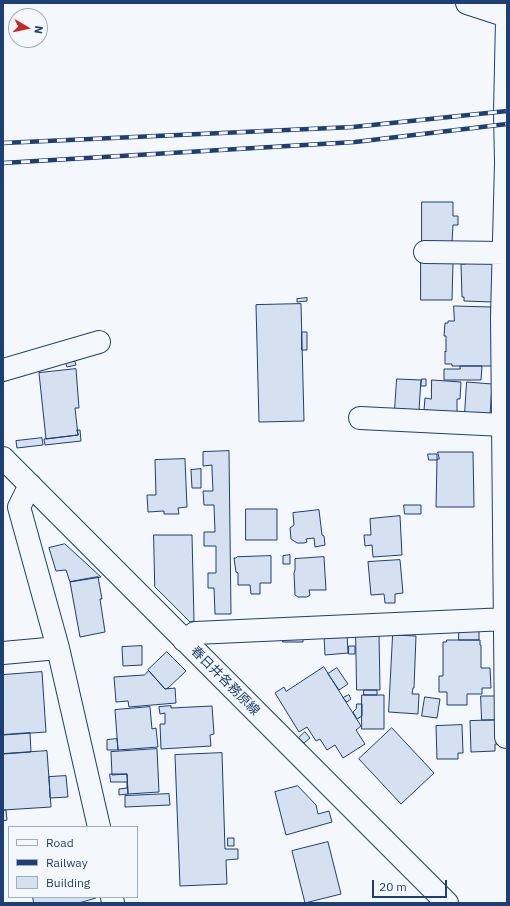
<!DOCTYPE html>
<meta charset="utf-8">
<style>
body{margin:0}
#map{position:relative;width:510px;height:906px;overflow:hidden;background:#f4f7fb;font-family:"IBM Plex Sans",sans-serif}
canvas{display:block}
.frame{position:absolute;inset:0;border:4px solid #1d3f73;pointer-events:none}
.legend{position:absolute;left:8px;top:826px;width:130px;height:72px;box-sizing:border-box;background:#f4f7fb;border:1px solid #9eadc5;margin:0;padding:5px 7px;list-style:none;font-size:12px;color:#1d3f73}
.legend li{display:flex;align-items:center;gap:8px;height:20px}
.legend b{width:20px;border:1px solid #9eadc5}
.north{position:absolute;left:8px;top:8px;width:40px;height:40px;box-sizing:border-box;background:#f4f7fb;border:1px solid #9eadc5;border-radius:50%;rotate:99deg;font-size:11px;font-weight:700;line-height:16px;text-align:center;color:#1d3f73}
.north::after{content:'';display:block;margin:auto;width:14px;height:18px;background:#c62828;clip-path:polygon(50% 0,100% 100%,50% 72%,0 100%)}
.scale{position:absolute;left:372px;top:880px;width:75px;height:18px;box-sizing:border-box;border:2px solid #1d3f73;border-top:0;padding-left:5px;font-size:12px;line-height:14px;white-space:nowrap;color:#1d3f73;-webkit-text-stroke:3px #f4f7fb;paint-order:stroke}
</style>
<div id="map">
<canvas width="510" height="906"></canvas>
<div class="frame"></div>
<ul class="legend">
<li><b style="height:5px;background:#f4f7fb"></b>Road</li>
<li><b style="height:5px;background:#1d3f73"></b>Railway</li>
<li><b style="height:11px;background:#d5e0f0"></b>Building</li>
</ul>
<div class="north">N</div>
<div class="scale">20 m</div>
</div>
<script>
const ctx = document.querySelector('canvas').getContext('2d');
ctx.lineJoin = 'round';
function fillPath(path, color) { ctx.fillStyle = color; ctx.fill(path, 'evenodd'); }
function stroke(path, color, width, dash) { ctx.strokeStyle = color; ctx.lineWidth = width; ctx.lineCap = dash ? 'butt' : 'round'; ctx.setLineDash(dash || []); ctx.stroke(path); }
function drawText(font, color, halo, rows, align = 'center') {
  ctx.font = font + ' "IBM Plex Sans","Noto Sans JP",sans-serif'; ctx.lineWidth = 3; ctx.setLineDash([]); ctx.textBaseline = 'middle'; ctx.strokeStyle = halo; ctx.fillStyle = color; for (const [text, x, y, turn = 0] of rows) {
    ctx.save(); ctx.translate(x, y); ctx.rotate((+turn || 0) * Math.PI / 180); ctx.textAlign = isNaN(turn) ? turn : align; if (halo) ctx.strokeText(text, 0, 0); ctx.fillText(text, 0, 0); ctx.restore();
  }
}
const building = new Path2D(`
 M 422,202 L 453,202 L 453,216 L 458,216 L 458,225 L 453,225 L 452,242 L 422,242 Z
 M 421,262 L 453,263 L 452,300 L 421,300 Z
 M 465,262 L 494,263 L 493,302 L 464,301 L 464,297 L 462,297 L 461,264 L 465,264 Z
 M 307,298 L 307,301 L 297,302 L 297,299 Z
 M 301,304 L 304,421 L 259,422 L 256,305 Z
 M 454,306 L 491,307 L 493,366 L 452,366 L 452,364 L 445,364 L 445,351 L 446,352 L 446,336 L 444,336 L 445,323 L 448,323 L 448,321 L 454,321 Z
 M 302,332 L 307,332 L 307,350 L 302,350 Z
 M 74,359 L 76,365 L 67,367 L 65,361 Z
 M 460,366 L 482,366 L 481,380 L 444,380 L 444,369 L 460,369 Z
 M 76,369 L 79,408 L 75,408 L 78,435 L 46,439 L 39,373 Z
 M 397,379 L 421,380 L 419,410 L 395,409 Z
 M 422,379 L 426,379 L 426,386 L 421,386 Z
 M 432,380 L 461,382 L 460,399 L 457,399 L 457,412 L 424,410 L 425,398 L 431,399 Z
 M 467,382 L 492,384 L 490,415 L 465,413 Z
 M 77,430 L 80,430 L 81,441 L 45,445 L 44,439 L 78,435 Z
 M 42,438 L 43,445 L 17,448 L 16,441 Z
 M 229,451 L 231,614 L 215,614 L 214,588 L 208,588 L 208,573 L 216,573 L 216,546 L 204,546 L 204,532 L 215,532 L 214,505 L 204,505 L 203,491 L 213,491 L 212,470 L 212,465 L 203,466 L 203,452 Z
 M 438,452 L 473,452 L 474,507 L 436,507 L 437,459 L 439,459 Z
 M 428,454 L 437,454 L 437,460 L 429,460 Z
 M 185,459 L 187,507 L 178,508 L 179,514 L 164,514 L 164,511 L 148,512 L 147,495 L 156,495 L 155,460 Z
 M 201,469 L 201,488 L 192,488 L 191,470 Z
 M 404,505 L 421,505 L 421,514 L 405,514 Z
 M 246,509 L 277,509 L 277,540 L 246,540 Z
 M 319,510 L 322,535 L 324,536 L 325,545 L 315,547 L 314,538 L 306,539 L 307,542 L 304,543 L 297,543 L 291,539 L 290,528 L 294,525 L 293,513 Z
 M 400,516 L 402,555 L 373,557 L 372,545 L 365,546 L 364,535 L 371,535 L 370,519 Z
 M 154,535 L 192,535 L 194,621 L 190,622 L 155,587 Z
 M 65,544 L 101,577 L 70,582 L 66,570 L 56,571 L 49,548 Z
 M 290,555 L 290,564 L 283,564 L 283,556 Z
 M 271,556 L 271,583 L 260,583 L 260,594 L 251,594 L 250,585 L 238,585 L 238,573 L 236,572 L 234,558 L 236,558 L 237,557 Z
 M 324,557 L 326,590 L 309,590 L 310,595 L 307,597 L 298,597 L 295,595 L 294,573 L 295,570 L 295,559 Z
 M 400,560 L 403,593 L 395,594 L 395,603 L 385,603 L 384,594 L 371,595 L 368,562 Z
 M 98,577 L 102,599 L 100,599 L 105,632 L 80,637 L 70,582 Z
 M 459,631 L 479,631 L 479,640 L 459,640 Z
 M 347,634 L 348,653 L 325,655 L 324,635 Z
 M 356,634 L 379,634 L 380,690 L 357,690 Z
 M 393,635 L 416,636 L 414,688 L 413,688 L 412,694 L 419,694 L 418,714 L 389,712 Z
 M 283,636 L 303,636 L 303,642 L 283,642 Z
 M 447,640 L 480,640 L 480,645 L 481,645 L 481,668 L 490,668 L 491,688 L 482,688 L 482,694 L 467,694 L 467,705 L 447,705 L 447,692 L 439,692 L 439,676 L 443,676 L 443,642 L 446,642 Z
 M 142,646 L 142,665 L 123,666 L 122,647 Z
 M 349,646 L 355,646 L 355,654 L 349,654 Z
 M 167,652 L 186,671 L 168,688 L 165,689 L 148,670 Z
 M 324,667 L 361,726 L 356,730 L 365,744 L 343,758 L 335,745 L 327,750 L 320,739 L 316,741 L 307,727 L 299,732 L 275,693 L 284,687 L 286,691 Z
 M 337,668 L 348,684 L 339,690 L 328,674 Z
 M 149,671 L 165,689 L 175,688 L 176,703 L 129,707 L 128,701 L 116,702 L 114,677 L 144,675 Z
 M 42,672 L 46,732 L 3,735 L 3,675 Z
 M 364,690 L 377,690 L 377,695 L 364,695 Z
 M 349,695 L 351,699 L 347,702 L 343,698 Z
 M 362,695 L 384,695 L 384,729 L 362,729 Z
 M 481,696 L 499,696 L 499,720 L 482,720 Z
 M 425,697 L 440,699 L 437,718 L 422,716 Z
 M 357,704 L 362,704 L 362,716 L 357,719 L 353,712 L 356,709 Z
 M 171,706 L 171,708 L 212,706 L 214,734 L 210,735 L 211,746 L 161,749 L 160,724 L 165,724 L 165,713 L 160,714 L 159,707 Z
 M 150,707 L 152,729 L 156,728 L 158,747 L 118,750 L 115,710 Z
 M 502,720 L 503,744 L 495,744 L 495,751 L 471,752 L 470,721 Z
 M 462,725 L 463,753 L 458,753 L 458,759 L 437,759 L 436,726 Z
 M 392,728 L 434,773 L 401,804 L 359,759 Z
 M 305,732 L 310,738 L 304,743 L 299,738 Z
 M 30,733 L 31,752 L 3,754 L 3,735 Z
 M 117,739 L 118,750 L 107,750 L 107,740 Z
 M 157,749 L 159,792 L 128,794 L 127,774 L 112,775 L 111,752 Z
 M 47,751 L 51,807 L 3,810 L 3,754 Z
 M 222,753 L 225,849 L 238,849 L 238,859 L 226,860 L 227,884 L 180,886 L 175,755 Z
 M 110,774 L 127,774 L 128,794 L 119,795 L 119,789 L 127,788 L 127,782 L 111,782 Z
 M 66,776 L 68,797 L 50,798 L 49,777 Z
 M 298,786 L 316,805 L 318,814 L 329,811 L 332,822 L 286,835 L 275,792 Z
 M 169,794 L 170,805 L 125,807 L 125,796 Z
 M 3,810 L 6,810 L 7,820 L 3,821 Z
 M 228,838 L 234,838 L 234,846 L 228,846 Z
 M 328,842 L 341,894 L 305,903 L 292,851 Z
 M 33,897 L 96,897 L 96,898 L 79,903 L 34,903 Z`);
const street = new Path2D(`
 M 467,3 L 507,16
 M 425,252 L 504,253
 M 3,370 L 99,342
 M 360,418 L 503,425
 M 30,485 L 19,507 L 58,648 L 99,827
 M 184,640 L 195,633 L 507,619
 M 3,653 L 58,648
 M 506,737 L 502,317 L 506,163 L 505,112 L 507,20
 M 112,897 L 113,903`);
const primary = new Path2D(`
 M 3,458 L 447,903`);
const rail = new Path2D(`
 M 3,143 L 353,127 L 507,111
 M 3,163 L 355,142 L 507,124`);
const streetNames = [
 ["春日井各務原線",225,681,45]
];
fillPath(building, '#d5e0f0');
stroke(building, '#1d3f73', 1);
stroke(street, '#1d3f73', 24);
stroke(primary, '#1d3f73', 24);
stroke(street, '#f4f7fb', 22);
stroke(primary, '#f4f7fb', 22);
stroke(rail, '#1d3f73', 4.5);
stroke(rail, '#f4f7fb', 3, [9]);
drawText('13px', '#1d3f73', '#f4f7fb', streetNames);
</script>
